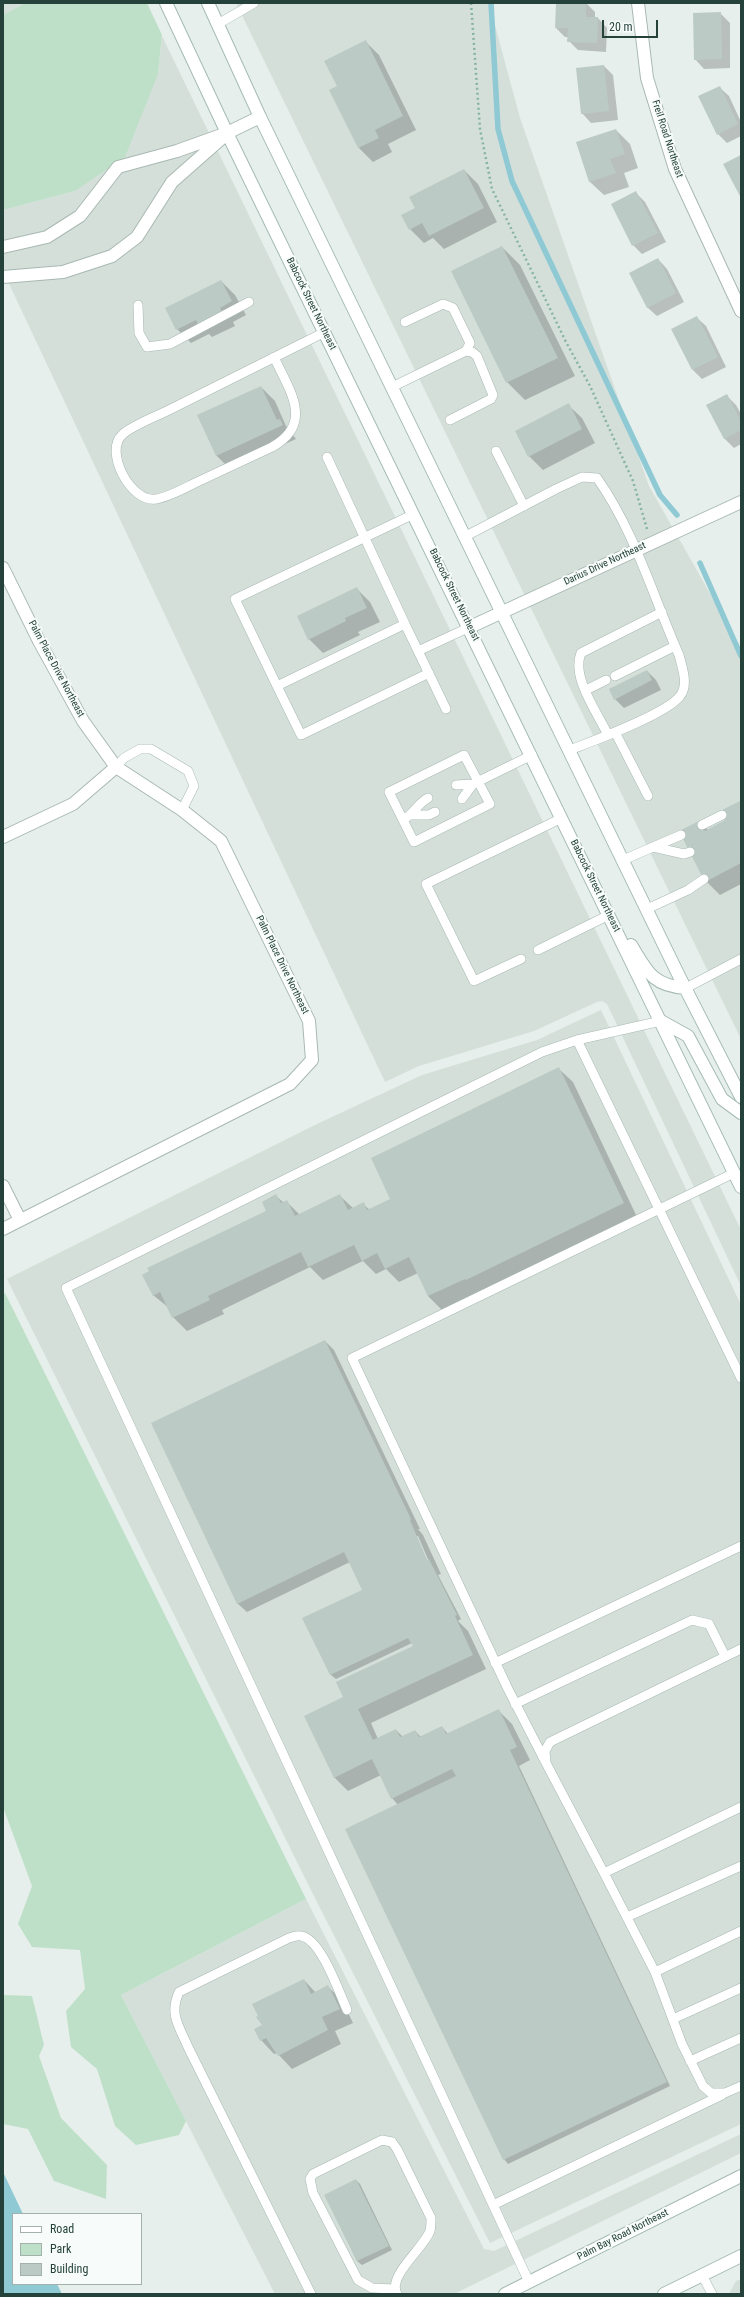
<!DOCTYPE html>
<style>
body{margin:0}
#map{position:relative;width:744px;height:2297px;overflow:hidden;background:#e6efeb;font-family:"Roboto Condensed",sans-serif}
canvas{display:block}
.frame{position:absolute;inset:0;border:4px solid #24423a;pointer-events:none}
.legend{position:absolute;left:12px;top:2213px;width:130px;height:72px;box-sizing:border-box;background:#f7fbf9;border:1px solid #a3b1ad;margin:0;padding:5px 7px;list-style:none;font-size:12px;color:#24423a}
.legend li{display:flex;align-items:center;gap:8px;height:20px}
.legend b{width:20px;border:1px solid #a3b1ad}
.scale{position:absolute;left:602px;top:20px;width:56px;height:18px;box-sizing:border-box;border:2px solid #24423a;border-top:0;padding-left:5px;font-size:12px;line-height:14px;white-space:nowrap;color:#24423a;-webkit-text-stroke:3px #f7fbf9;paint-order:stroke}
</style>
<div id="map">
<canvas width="744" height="2297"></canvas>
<div class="frame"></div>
<ul class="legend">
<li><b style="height:5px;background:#fff"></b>Road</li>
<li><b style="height:11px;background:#bfe0c8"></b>Park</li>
<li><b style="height:11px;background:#bbcac4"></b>Building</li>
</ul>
<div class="scale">20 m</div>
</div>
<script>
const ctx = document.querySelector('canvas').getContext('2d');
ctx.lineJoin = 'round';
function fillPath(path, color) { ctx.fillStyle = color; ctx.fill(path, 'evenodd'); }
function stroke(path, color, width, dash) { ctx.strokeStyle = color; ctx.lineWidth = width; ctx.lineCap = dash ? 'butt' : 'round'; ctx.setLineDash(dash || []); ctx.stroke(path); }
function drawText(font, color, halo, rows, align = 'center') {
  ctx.font = font + ' "Roboto Condensed",sans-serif'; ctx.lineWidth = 4; ctx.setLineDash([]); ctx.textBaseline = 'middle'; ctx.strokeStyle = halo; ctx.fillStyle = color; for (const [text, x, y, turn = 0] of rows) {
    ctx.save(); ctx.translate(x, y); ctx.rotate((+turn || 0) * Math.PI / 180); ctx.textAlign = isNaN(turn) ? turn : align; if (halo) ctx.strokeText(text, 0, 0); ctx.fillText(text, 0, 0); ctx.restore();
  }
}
const built = new Path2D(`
 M 3,3 L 25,3 L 3,15 Z
 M 236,3 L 489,3 L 520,118 L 649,486 L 741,648 L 741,1039 Z
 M 162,36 L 741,1230 L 741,1286 L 607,1004 L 602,1001 L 597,1002 L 534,1031 L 419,1066 L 385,1082 L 3,271 L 3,210 L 75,191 L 158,74 Z
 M 601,1010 L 741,1305 L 741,2124 L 490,2243 L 316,1900 L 7,1279 L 317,1124 L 422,1075 L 537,1040 Z
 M 306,1899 L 484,2249 L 494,2251 L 741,2134 L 741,2153 L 454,2294 L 275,2294 L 121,1995 Z
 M 741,2279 L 741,2294 L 729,2294 L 736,2281 Z`);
const green = new Path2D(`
 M 25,3 L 147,3 L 162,35 L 158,74 L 125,157 L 75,191 L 3,210 L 3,15 Z
 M 5,1293 L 306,1899 L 121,1995 L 186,2121 L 179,2135 L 136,2145 L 115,2126 L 97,2069 L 71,2047 L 66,2011 L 85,1989 L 80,1950 L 32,1947 L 18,1924 L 32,1886 L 3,1807 L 3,1294 Z
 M 3,1995 L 32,1996 L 44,2045 L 39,2056 L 61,2118 L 107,2165 L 106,2199 L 54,2181 L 28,2129 L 3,2124 Z`);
const water = new Path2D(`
 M 3,2172 L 23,2214 L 13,2214 L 13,2284 L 57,2284 L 62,2294 L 3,2294 Z`);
const shadow = new Path2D(`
 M 557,3 L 586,3 L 595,12 L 595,18 L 598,18 L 607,28 L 606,52 L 578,50 L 569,41 L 569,37 L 565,37 L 556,28 Z
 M 699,3 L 722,3 L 700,4 Z
 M 720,13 L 730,23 L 730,68 L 704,69 L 695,59 Z
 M 365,41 L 379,55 L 416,130 L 388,144 L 392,152 L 373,162 L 359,148 L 330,90 L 338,87 Z
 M 604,66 L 613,75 L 618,120 L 591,123 L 582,113 Z
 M 719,87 L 729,96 L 741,122 L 741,136 L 727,143 L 718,134 Z
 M 616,130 L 630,144 L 638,168 L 624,173 L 629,187 L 604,195 L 590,182 L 577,143 Z
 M 464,170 L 478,184 L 497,222 L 444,249 L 433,238 L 424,243 L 410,229 L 416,208 Z
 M 636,193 L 645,202 L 666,242 L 642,254 L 633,245 Z
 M 502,247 L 520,265 L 575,376 L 525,400 L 507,382 Z
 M 658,259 L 667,269 L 684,302 L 657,316 L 647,307 Z
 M 221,281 L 235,295 L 246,315 L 233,322 L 235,326 L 212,337 L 209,334 L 191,343 L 177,329 Z
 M 696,317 L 706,326 L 726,367 L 702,379 L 693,370 L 672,330 Z
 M 261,387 L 275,401 L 286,426 L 296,439 L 230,469 L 216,455 Z
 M 727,396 L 736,405 L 741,414 L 741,444 L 734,448 L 724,438 Z
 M 568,405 L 582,418 L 595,443 L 543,470 L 529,456 Z
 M 356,588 L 370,602 L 380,622 L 358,632 L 360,635 L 323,653 L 309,639 Z
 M 647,671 L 656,680 L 661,690 L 624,708 L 615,699 Z
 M 740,802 L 741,884 L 720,895 L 706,881 L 699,822 L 708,830 L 726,821 Z
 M 559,1069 L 573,1082 L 637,1217 L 442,1310 L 428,1296 L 418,1273 L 399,1282 L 386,1269 L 376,1274 L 363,1261 L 323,1280 L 310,1267 L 222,1310 L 224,1314 L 187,1331 L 173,1317 L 169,1308 L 153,1295 L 267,1211 L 276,1196 L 284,1203 L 287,1202 L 300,1215 L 340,1196 L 353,1208 L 363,1204 L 370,1210 L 392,1199 Z
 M 325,1341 L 334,1350 L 420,1529 L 418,1529 L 423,1535 L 441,1574 L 438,1575 L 461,1619 L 458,1621 L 468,1631 L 486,1669 L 371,1723 L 378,1739 L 396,1730 L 403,1737 L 415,1731 L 421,1737 L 442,1727 L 448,1734 L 498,1710 L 512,1724 L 530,1760 L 519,1766 L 670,2086 L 508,2164 L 504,2159 L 398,1805 L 392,1798 L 381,1775 L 348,1791 L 334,1777 L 345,1698 L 414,1647 L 412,1643 L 336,1679 L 331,1675 L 303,1619 L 364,1591 L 350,1562 L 247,1612 L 237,1603 ZM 416,1536 L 418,1536 L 430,1564 L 429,1565 Z
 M 304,1980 L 316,1993 L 328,1987 L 342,2000 L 353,2023 L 335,2031 L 341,2044 L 292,2069 L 277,2053 L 274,2054 L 261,2040 L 264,2025 Z
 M 356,2180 L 360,2184 L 392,2250 L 362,2265 L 357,2261 L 325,2195 Z`);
const stream = new Path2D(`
 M 491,3 L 498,129 L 512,181 L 660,495 L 677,515
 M 700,563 L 741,656`);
const building = new Path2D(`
 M 556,3 L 586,3 L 586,17 L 598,17 L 597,43 L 567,42 L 568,28 L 555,28 Z
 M 721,12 L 722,59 L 694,60 L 693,13 Z
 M 366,40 L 403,116 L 375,130 L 379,138 L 358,148 L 329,90 L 337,86 L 324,61 Z
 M 604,65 L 609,111 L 581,114 L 576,68 Z
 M 720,86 L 738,124 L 717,135 L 698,96 Z
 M 616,129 L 625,154 L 610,159 L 616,173 L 589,182 L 576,142 Z
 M 741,155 L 741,198 L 723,164 Z
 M 464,169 L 484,208 L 429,236 L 422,223 L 409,230 L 401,215 L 415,208 L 409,197 Z
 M 636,191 L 658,233 L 632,246 L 611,204 Z
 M 502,246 L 558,358 L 506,383 L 451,271 Z
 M 658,258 L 676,293 L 647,308 L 629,273 Z
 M 221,280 L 232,301 L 220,308 L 222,312 L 198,324 L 196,320 L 176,330 L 165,308 Z
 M 697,316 L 718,357 L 692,370 L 671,329 Z
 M 261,386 L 277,420 L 280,419 L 283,425 L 216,456 L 197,415 Z
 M 727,394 L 741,421 L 741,430 L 724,439 L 706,405 Z
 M 569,403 L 582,429 L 528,457 L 515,431 Z
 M 357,587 L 367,608 L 345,618 L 346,621 L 308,640 L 297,616 Z
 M 647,670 L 652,680 L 614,700 L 609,689 Z
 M 740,801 L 741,863 L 705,882 L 679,831 L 699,821 L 705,831 L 725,820 L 720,811 Z
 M 559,1067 L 624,1203 L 466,1280 L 465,1279 L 428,1296 L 409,1257 L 385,1269 L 377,1253 L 362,1261 L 354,1245 L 308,1267 L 301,1252 L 208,1296 L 210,1300 L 172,1318 L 160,1292 L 153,1296 L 142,1275 L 149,1271 L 147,1268 L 266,1211 L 262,1202 L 276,1194 L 281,1203 L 287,1200 L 295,1216 L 340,1194 L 348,1210 L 364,1202 L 367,1210 L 390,1199 L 371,1158 Z
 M 325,1340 L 411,1519 L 410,1520 L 427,1560 L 429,1559 L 457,1615 L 455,1616 L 473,1655 L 358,1709 L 373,1740 L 396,1729 L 400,1737 L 415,1730 L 419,1737 L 442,1726 L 446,1734 L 499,1709 L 517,1747 L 510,1750 L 667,2082 L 503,2160 L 345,1829 L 456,1776 L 452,1769 L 391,1799 L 372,1759 L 334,1778 L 304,1716 L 343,1697 L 336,1682 L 413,1646 L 408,1638 L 330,1675 L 302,1618 L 362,1590 L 344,1552 L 237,1604 L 151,1423 Z
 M 304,1979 L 311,1994 L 328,1985 L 340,2009 L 322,2017 L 328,2030 L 278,2056 L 266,2038 L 260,2041 L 254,2029 L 262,2025 L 256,2017 L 258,2016 L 252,2004 Z
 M 356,2179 L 389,2246 L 357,2261 L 324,2195 Z`);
const path = new Path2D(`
 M 471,3 L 480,129 L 492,189 L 566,342 L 590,386 L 633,481 L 647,529`);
const service = new Path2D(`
 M 218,24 L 254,3
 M 138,305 L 139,333 L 147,347 L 170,344 L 249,302
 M 405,322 L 443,304 L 453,308 L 470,343 L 466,351
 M 274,357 C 289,390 315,423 272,447 C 246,459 221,471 195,483 C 183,489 169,497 156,499 C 131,503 104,452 122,435 C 130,426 160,415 173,408 C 223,383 274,358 325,332
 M 392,387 L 466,351 L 472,352 L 477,356 L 493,395 L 491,399 L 450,420
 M 496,451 L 524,506
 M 327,457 L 405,624
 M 414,514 L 235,599 L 277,686 L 405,624 L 446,709
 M 466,536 L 556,489 L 582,477 L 597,478 C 634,530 653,596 679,655 C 682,667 689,685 680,696 C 667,714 593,741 570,750
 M 418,651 L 470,627
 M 615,676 L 675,646
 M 277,686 L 301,735 L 429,673
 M 586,690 L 606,680
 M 615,732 L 648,796
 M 608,735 C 597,712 571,677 581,653 L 662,612
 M 464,755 L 490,804 L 414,842 L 389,792 Z
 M 116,767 L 124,758 L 140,749 L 151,749 L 188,771 L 194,786 L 182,810
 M 456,785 L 473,784
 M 462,799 L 473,784 L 532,755
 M 412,815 L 429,815 L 435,812
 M 403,820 C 414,814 418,803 428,798
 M 702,825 L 722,815
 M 653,847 L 684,854 L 690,852
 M 623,860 L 681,835
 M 647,909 L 688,890 L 704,879
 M 538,950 L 609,915
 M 521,959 L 474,981 L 426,884 L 562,818
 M 686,988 L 741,959
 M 577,1040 L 741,1378
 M 495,1663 L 741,1546
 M 515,1704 L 692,1620 L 709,1624 L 725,1656
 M 546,1763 L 508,1689 L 352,1358 L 734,1173
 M 741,1807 L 604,1873 L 655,1972 L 682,2044 L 703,2086 L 711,2093 L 725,2093 L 741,2086
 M 604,1873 L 546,1763 L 545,1751 L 550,1742 L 741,1649
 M 627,1917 L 741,1866
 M 655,1972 L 741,1931
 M 673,2019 L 741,1988
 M 690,2061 L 741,2038
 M 493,2205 L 722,2095
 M 702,2275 L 712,2294
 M 529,2282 L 66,1288 L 542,1052 L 577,1040 L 661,1021
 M 394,2289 L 372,2288 L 358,2280 L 313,2193 L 310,2179 L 313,2174 L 382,2140 L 392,2142 L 397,2149 L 431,2218 C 431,2222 431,2227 430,2231 C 423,2249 387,2276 397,2294
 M 311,2294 L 188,2047 C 179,2026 169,2014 179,1992 L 289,1938 C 292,1937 297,1935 301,1936 C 321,1939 339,1992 347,2010`);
const minor = new Path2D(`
 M 638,3 L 647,78 L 675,169 L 741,311
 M 3,247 L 47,237 L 80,216 L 118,167 L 177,151 L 227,133 L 260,117
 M 3,277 L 63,272 L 112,256 L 137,237 L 172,182 L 222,138
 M 3,568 L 39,641 L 83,721 L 116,767 L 73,804 L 3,837
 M 470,627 L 741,502
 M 3,1186 L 20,1220
 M 3,1229 L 290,1084 L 312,1060 L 309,1021 L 221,841 L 182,810 L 116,767`);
const secondary = new Path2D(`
 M 166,3 L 227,133 L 741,1187
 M 208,3 L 260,117 L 680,978 L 741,1097
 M 631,945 C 647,971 652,986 686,988
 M 661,1021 L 688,1036 L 722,1099 L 741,1113
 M 505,2294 L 741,2176
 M 664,2294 L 741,2256`);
const streetNames = [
 ["Freil Road Northeast",667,139,72],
 ["Babcock Street Northeast",311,304,64],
 ["Darius Drive Northeast",605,564,-25],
 ["Babcock Street Northeast",454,595,64],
 ["Palm Place Drive Northeast",56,669,62],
 ["Babcock Street Northeast",595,886,64],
 ["Palm Place Drive Northeast",282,965,64],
 ["Palm Bay Road Northeast",623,2235,-27]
];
fillPath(built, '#d4dfda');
fillPath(green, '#bfe0c8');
fillPath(water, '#8ec9d4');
fillPath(shadow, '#0003');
stroke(stream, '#8ec9d4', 5.5);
fillPath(building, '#bbcac4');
stroke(service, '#a8b8b2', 10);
stroke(minor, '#a8b8b2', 14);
stroke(secondary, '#a4bbb3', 14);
stroke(path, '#86b3a5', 2.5, [2, 3]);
stroke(service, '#fff', 9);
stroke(minor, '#fff', 12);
stroke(secondary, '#fff', 12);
drawText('10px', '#24423a', '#f7fbf9', streetNames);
</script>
